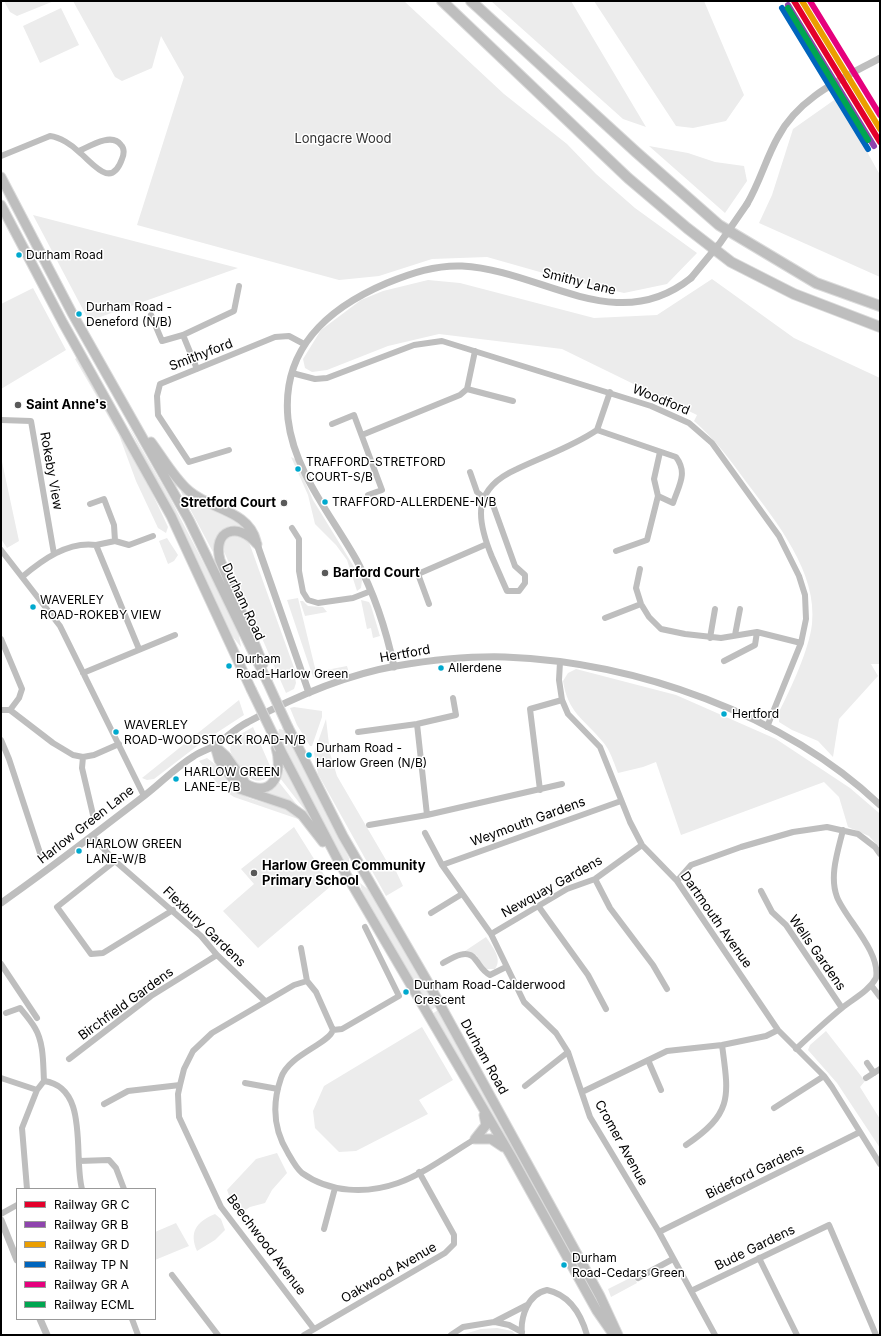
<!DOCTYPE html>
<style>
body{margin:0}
#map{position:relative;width:881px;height:1336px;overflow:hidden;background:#fff;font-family:Inter,sans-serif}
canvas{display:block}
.frame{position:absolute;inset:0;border:2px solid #000;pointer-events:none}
.legend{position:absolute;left:16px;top:1188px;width:140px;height:132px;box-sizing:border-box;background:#fff;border:1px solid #999;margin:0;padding:5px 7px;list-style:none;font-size:12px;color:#000}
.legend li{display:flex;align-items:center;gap:8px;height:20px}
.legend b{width:20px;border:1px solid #999}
</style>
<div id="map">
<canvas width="881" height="1336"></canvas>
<div class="frame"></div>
<ul class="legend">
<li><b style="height:5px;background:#e4002b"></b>Railway GR C</li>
<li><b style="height:5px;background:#8e44ad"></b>Railway GR B</li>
<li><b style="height:5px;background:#eb9e00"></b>Railway GR D</li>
<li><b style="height:5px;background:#0065bd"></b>Railway TP N</li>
<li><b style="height:5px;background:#e5007d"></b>Railway GR A</li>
<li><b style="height:5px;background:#00a651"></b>Railway ECML</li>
</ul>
</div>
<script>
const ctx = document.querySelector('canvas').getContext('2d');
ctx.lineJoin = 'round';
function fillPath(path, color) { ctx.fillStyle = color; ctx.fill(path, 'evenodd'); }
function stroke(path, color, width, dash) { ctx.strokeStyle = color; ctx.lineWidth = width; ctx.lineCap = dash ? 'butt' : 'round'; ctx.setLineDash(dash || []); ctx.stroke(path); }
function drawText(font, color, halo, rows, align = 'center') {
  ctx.font = font + ' Inter,sans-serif'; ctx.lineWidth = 3; ctx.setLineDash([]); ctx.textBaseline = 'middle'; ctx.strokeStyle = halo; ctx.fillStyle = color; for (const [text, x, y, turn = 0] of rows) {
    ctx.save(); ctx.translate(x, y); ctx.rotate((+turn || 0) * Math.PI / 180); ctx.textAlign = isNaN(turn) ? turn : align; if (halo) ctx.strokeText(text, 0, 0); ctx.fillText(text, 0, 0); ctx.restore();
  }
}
const green = new Path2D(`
 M 4,1 L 54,1 L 17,16 L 10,12 Z
 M 73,1 L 404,1 L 504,94 L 567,144 L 596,174 L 635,208 L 697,253 L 667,284 L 624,293 L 561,278 L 487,257 L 432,259 L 379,276 L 339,280 L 137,225 L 184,77 L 161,36 L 152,68 L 122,81 L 115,77 Z
 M 491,1 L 571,1 L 646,127 L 623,119 Z
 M 594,1 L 704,1 L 744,95 L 726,121 L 693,128 L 676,126 Z
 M 61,8 L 79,45 L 40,63 L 23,26 Z
 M 837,98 L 880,175 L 880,277 L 759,223 L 772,195 L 793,129 Z
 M 649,146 L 688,153 L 715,162 L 744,166 L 747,181 L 725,213 Z
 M 33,215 L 238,268 L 89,321 Z
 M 712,279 L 794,338 L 880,378 L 880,664 L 871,664 L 878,676 L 839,719 L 833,757 L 818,741 L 792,730 L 779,722 L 779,712 C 791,688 809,650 812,624 C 818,573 776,521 747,483 C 731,461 715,439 694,421 L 697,415 L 562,349 L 439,334 L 388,346 L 327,370 L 312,372 L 305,368 L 303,359 L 321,330 L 361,300 L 383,291 L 428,280 L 460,283 L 594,318 L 657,315 Z
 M 33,288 L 66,350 L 1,389 L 1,304 Z
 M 78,357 L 121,434 L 153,495 L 168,527 L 166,533 L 158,528 L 136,481 L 119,435 L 75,359 Z
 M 128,425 L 169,496 L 238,630 L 241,647 L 232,636 Z
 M 1,457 L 19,541 L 7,548 L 1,539 Z
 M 291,457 L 295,459 L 313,500 L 362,580 L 361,588 L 357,591 L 347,560 L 336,545 L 315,524 L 308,495 Z
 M 183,490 L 204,507 L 227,515 L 247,528 L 216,539 L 213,552 L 181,492 Z
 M 236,535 C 243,536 247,539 250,545 L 297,676 L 295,677 L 296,683 L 294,689 L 286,693 L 222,547 L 228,538 Z
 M 167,538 L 178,555 L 174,561 L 168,564 L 159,541 Z
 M 298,598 L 316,672 L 347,666 L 349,673 C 338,676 325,681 313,677 L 287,600 Z
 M 361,600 L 369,602 L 371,606 L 380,636 L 373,638 L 371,628 L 367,629 Z
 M 300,601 L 303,601 L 308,606 L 323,607 L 327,612 L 305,616 Z
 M 576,669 L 676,695 L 776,739 L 850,788 L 878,812 L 880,814 L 880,848 L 869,836 L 848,827 L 839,797 L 824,782 L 681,835 L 656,762 L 643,767 L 618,773 C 614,763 610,750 603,742 C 584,719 568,713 563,681 L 568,673 Z
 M 239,700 L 244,715 L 201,743 L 154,779 L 147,780 L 142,778 Z
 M 294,707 L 322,711 L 322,717 L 312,746 L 310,746 L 297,725 L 290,708 Z
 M 326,719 L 330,753 L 337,776 L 386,860 L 395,869 L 403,886 L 386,896 L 318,774 L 314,753 Z
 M 253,727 L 270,766 L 269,775 C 253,793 235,764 230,750 L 232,739 Z
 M 279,729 L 284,730 L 349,858 L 349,864 L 342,859 L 278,734 Z
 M 207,758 L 216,765 L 218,764 C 224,773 230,786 238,792 C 257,806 281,801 301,820 L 234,797 L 222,789 L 199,761 Z
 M 285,769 L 308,814 L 280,778 L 283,770 Z
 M 278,781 L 305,815 L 261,794 Z
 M 294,827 L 331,886 L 258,948 L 223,911 L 254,884 L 241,869 Z
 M 360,883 L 369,890 L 436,1007 L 430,1011 L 363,895 Z
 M 486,937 C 492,946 503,959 495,969 L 486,969 L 476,955 L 465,951 Z
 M 438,1010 L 507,1138 L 504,1139 L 432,1014 Z
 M 422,1027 L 453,1080 L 419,1100 L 428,1114 L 356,1151 L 339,1152 L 315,1128 L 313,1111 L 324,1086 Z
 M 826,1031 L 865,1081 L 860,1087 L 880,1119 L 880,1148 L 837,1083 L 808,1050 L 810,1045 Z
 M 277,1153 L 287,1173 L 272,1190 L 265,1203 L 250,1207 L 241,1213 L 233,1206 L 227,1190 L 256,1159 Z
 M 215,1214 L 221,1219 L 225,1230 L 215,1240 L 197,1251 C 189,1232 196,1222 215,1214 Z
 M 176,1223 L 189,1246 L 155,1260 L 155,1232 Z
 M 634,1276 L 637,1283 L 611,1297 L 608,1289 Z
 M 497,1328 L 512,1331 L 516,1335 L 461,1335 L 481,1329 Z`);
const minor = new Path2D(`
 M 1,156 L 50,136 C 60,137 72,145 79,152 C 93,163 111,190 122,159 C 124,154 125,149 121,145 C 112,132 90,146 79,151
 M 151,315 L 162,341 L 183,335 L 234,311 L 239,286
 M 183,335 L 197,369
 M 292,373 L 315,379 L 327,378 L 414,345 L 442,341 L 651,406 L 689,423 L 712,443 L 779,536 L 799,576 L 805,595 L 806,619 L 801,643 L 767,727
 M 467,389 L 513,401
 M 1,420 L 31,421 L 54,554
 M 332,424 L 354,415 L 382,490 L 368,495
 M 597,430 L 676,457 C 688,473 679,485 673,503 L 658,496
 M 362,435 L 460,395 L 467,389 L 475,351
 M 229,450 L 189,462 L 158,415 L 157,396 L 160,384 L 275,337 L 289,336 L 304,344
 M 470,472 L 477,492 L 493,505 L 515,566 L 525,575 L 525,583 L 519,591 L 507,591 C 502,580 497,568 492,557 C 476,518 472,489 517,469 C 544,456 572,447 597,430 L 610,392
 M 90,504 L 104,499 L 114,525 L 115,541
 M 292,528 L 299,539 L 299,571 L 303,592 L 308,600 L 318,603 L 353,598 L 371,591
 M 96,545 L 115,541 L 129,545 L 153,536
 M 1,550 L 60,626 L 144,796
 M 616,551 L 647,540 L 658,496 L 654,479 L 660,452
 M 640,569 L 636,588 L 641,604 L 649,617 L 661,629 L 685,634 L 721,638 L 757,632 L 801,643
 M 22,577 C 42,560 68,541 96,545 L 139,649
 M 429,604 L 418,574 L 487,544
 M 605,618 L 641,604
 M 735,635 L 740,609
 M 710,638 L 715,609
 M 1,639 L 22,689 L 19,698 L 10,710
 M 724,661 L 755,645 L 757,632
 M 560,662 L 559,680 L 562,700 L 568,714 L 600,747 L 630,822 L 642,845 L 677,881 L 778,1030 L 824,1076 L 832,1087 L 880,1164
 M 83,673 L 175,635
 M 1,710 L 10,710 L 53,743 L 73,755 L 83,757 L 94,755 L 119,744
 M 417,724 L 427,815
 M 358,732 L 417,724 L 456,715 L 453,698
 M 1,740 L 9,759 L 40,853
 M 83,757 L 82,768 L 94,819
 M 540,790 L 530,709 L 562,700
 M 369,825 L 427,815 L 562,784
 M 425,833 L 442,865 L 491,934 L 524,1002 L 556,1033 L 568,1052 L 590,1117 L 659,1232 L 715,1335
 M 92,836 L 115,861 L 201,936 L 217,955 L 265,1001
 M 115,861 L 57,907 L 91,954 L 103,953 L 173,910
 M 442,865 L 621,801
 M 595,879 L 610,908 L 653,965 L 667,989
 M 677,881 L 691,865 L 741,847 L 793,832 L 827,827 L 858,834 L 875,847 L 880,854
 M 761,891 L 772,912 L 786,925 L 842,1008
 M 539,907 L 588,975 L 606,1009
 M 431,913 L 462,894
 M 365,927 L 399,996 L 342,1029 L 333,1030 C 329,1044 288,1055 281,1078 C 272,1104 273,1129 288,1153 C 292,1160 296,1168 302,1173 C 330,1193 367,1194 398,1183 C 425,1173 450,1154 475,1139
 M 491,934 L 567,889 L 595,879 L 642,845
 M 301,948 L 307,981 L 316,992 L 333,1030
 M 443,963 C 452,958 467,948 475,959 C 481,966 482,971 490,975 L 506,967
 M 1,964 L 37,1018
 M 307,981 L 294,985 L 212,1033 L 193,1051 L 184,1069 L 180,1085 L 178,1094 L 179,1117 L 221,1207 L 314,1329
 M 871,985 L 880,997
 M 6,1013 L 20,1008 C 25,1014 31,1021 35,1028 C 44,1043 43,1064 44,1081 L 37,1090 L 22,1128 L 27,1189
 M 796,1049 C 811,1035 826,1021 842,1008 C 853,999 869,991 876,978 C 881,952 845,918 837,897 C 829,876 838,851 843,830
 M 69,1059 L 151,996 L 217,955
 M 648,1060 L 661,1090
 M 867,1063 L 874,1073
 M 1,1078 L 37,1090
 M 866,1078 L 880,1069
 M 44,1081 C 90,1087 73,1157 82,1189
 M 245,1083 L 278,1089
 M 525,1086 L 568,1052
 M 582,1092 L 667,1051 L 722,1045 L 766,1036 L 778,1030
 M 104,1104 L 128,1091 L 180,1085
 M 774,1108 L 824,1076
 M 686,1145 C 733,1113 729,1097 722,1045
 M 79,1161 L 109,1160 L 116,1168 L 124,1189
 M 1,1214 L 17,1205
 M 324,1229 L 335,1188
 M 659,1232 L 860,1132
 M 759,1258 L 797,1335
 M 172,1275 L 218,1335
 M 638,1278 L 673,1259
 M 691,1291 L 829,1225 L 876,1335
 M 132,1319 L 138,1335
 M 495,1322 L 509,1325 L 522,1332
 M 304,1335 L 445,1253 L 454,1244 L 454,1235 L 419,1172
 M 451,1335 L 463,1327 L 494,1322 L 527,1305
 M 522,1335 C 520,1317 528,1294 547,1290 C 570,1295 581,1314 587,1335`);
const tertiary = new Path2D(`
 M 747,204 C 760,182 766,158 778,137 C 799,97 842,79 880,58
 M 257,544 L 309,693
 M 394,667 C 386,629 375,595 357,561 C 332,516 294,472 288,419 C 281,348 328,308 387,283 C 412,273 435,265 462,266 C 542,270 616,338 691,278
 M 1,903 C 50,869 97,832 144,796 C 161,783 176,767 194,756 C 201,751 210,749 216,745 C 227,737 236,728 248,722 C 294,697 345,675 396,666 C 432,660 469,656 505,657 C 636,662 784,714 880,805
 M 1,1220 L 17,1260
 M 40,1319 L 47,1335`);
const primary = new Path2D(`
 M 1,177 L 72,313 L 189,520 L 267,681
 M 1,205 L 63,323 L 171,516 L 251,689
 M 151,442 C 163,458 174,478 189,491 C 211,510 248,510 256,541
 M 257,544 C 238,521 212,530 220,560 L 263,664
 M 288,727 L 343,836 L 426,979 L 600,1296 L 618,1335
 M 215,746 L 219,760 L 240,789 L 288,805 L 302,815 L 323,842
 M 215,746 L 226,756 L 246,784 C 274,799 283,771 276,748
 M 280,749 L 340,864 L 511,1156 L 597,1311 L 613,1334
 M 475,1139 L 491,1139 L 503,1147
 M 475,1139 L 486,1125 L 484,1115`);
const trunk = new Path2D(`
 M 442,1 L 628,178 L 687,228 L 731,262 L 794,294 L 880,327
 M 471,1 L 636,152 L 719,225 L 816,283 L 880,306`);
const tertiaryBridge = new Path2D(`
 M 691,278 L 720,243 L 747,204`);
const primaryBridge = new Path2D(`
 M 267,681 L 288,727
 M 251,689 L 280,749`);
const rail1 = new Path2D(`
 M 794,1 L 880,142`);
const rail2 = new Path2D(`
 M 788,5 L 874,146`);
const rail3 = new Path2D(`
 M 802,1 L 880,129`);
const rail4 = new Path2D(`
 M 782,8 L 868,149`);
const rail5 = new Path2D(`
 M 810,1 L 880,115`);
const rail6 = new Path2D(`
 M 788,8 L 868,140`);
const markers = [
 [19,255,3.5,"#00a9ce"],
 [79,314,3.5,"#00a9ce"],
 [18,405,4,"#595959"],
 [298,469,3.5,"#00a9ce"],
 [325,502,3.5,"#00a9ce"],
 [284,503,4,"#595959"],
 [325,573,4,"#595959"],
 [33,607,3.5,"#00a9ce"],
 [229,666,3.5,"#00a9ce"],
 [441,668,3.5,"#00a9ce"],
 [724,714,3.5,"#00a9ce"],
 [116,732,3.5,"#00a9ce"],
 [309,755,3.5,"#00a9ce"],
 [176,779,3.5,"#00a9ce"],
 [79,851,3.5,"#00a9ce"],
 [254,873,4,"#595959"],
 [406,992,3.5,"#00a9ce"],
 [564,1265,3.5,"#00a9ce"]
];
const busNames = [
 ["Durham Road",26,255],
 ["Durham Road -",86,307],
 ["Deneford (N/B)",86,322],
 ["TRAFFORD-STRETFORD",306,462],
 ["COURT-S/B",306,477],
 ["TRAFFORD-ALLERDENE-N/B",332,502],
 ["WAVERLEY",40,600],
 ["ROAD-ROKEBY VIEW",40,615],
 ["Durham",236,659],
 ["Road-Harlow Green",236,674],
 ["Allerdene",448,668],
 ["Hertford",732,714],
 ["WAVERLEY",124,725],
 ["ROAD-WOODSTOCK ROAD-N/B",124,740],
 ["Durham Road -",316,748],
 ["Harlow Green (N/B)",316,763],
 ["HARLOW GREEN",184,772],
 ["LANE-E/B",184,787],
 ["HARLOW GREEN",86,844],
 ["LANE-W/B",86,859],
 ["Durham Road-Calderwood",414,985],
 ["Crescent",414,1000],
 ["Durham",572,1258],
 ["Road-Cedars Green",572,1273]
];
const parkNames = [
 ["Longacre Wood",343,139]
];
const streetNames = [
 ["Smithy Lane",579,282,14],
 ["Smithyford",201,355,-21],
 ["Woodford",661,400,22],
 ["Rokeby View",51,471,80],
 ["Durham Road",243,602,65],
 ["Hertford",405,654,-10],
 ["Weymouth Gardens",528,822,-20],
 ["Harlow Green Lane",86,825,-38],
 ["Newquay Gardens",552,887,-29],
 ["Dartmouth Avenue",716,920,55],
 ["Flexbury Gardens",204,927,44],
 ["Wells Gardens",817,953,55],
 ["Birchfield Gardens",126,1004,-36],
 ["Durham Road",484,1057,61],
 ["Cromer Avenue",621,1143,61],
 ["Bideford Gardens",755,1172,-26],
 ["Beechwood Avenue",266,1245,53],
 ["Bude Gardens",755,1248,-26],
 ["Oakwood Avenue",389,1273,-30]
];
const poiNames = [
 ["Saint Anne's",26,405],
 ["Stretford Court",276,503,"right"],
 ["Barford Court",333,573],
 ["Harlow Green Community",262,866],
 ["Primary School",262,881]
];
fillPath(green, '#ececec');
stroke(primary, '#dbdbdb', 11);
stroke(trunk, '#dbdbdb', 12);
stroke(minor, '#bebebe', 6);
stroke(tertiary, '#bebebe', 7);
stroke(primary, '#bebebe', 9);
stroke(trunk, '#bebebe', 10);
stroke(primaryBridge, '#dbdbdb', 11, []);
stroke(tertiaryBridge, '#bebebe', 7);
stroke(primaryBridge, '#bebebe', 9);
stroke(rail1, '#e4002b', 6);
stroke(rail2, '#8e44ad', 6);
stroke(rail3, '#eb9e00', 6);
stroke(rail4, '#0065bd', 6);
stroke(rail5, '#e5007d', 6);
stroke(rail6, '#00a651', 6);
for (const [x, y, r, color] of markers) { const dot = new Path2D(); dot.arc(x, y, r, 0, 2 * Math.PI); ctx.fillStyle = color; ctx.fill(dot); stroke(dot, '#fff', 1.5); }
drawText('12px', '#000', '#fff', busNames, 'left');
drawText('13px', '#333', '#fff', parkNames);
drawText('13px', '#000', '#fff', streetNames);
drawText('bold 13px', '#000', '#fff', poiNames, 'left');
</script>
